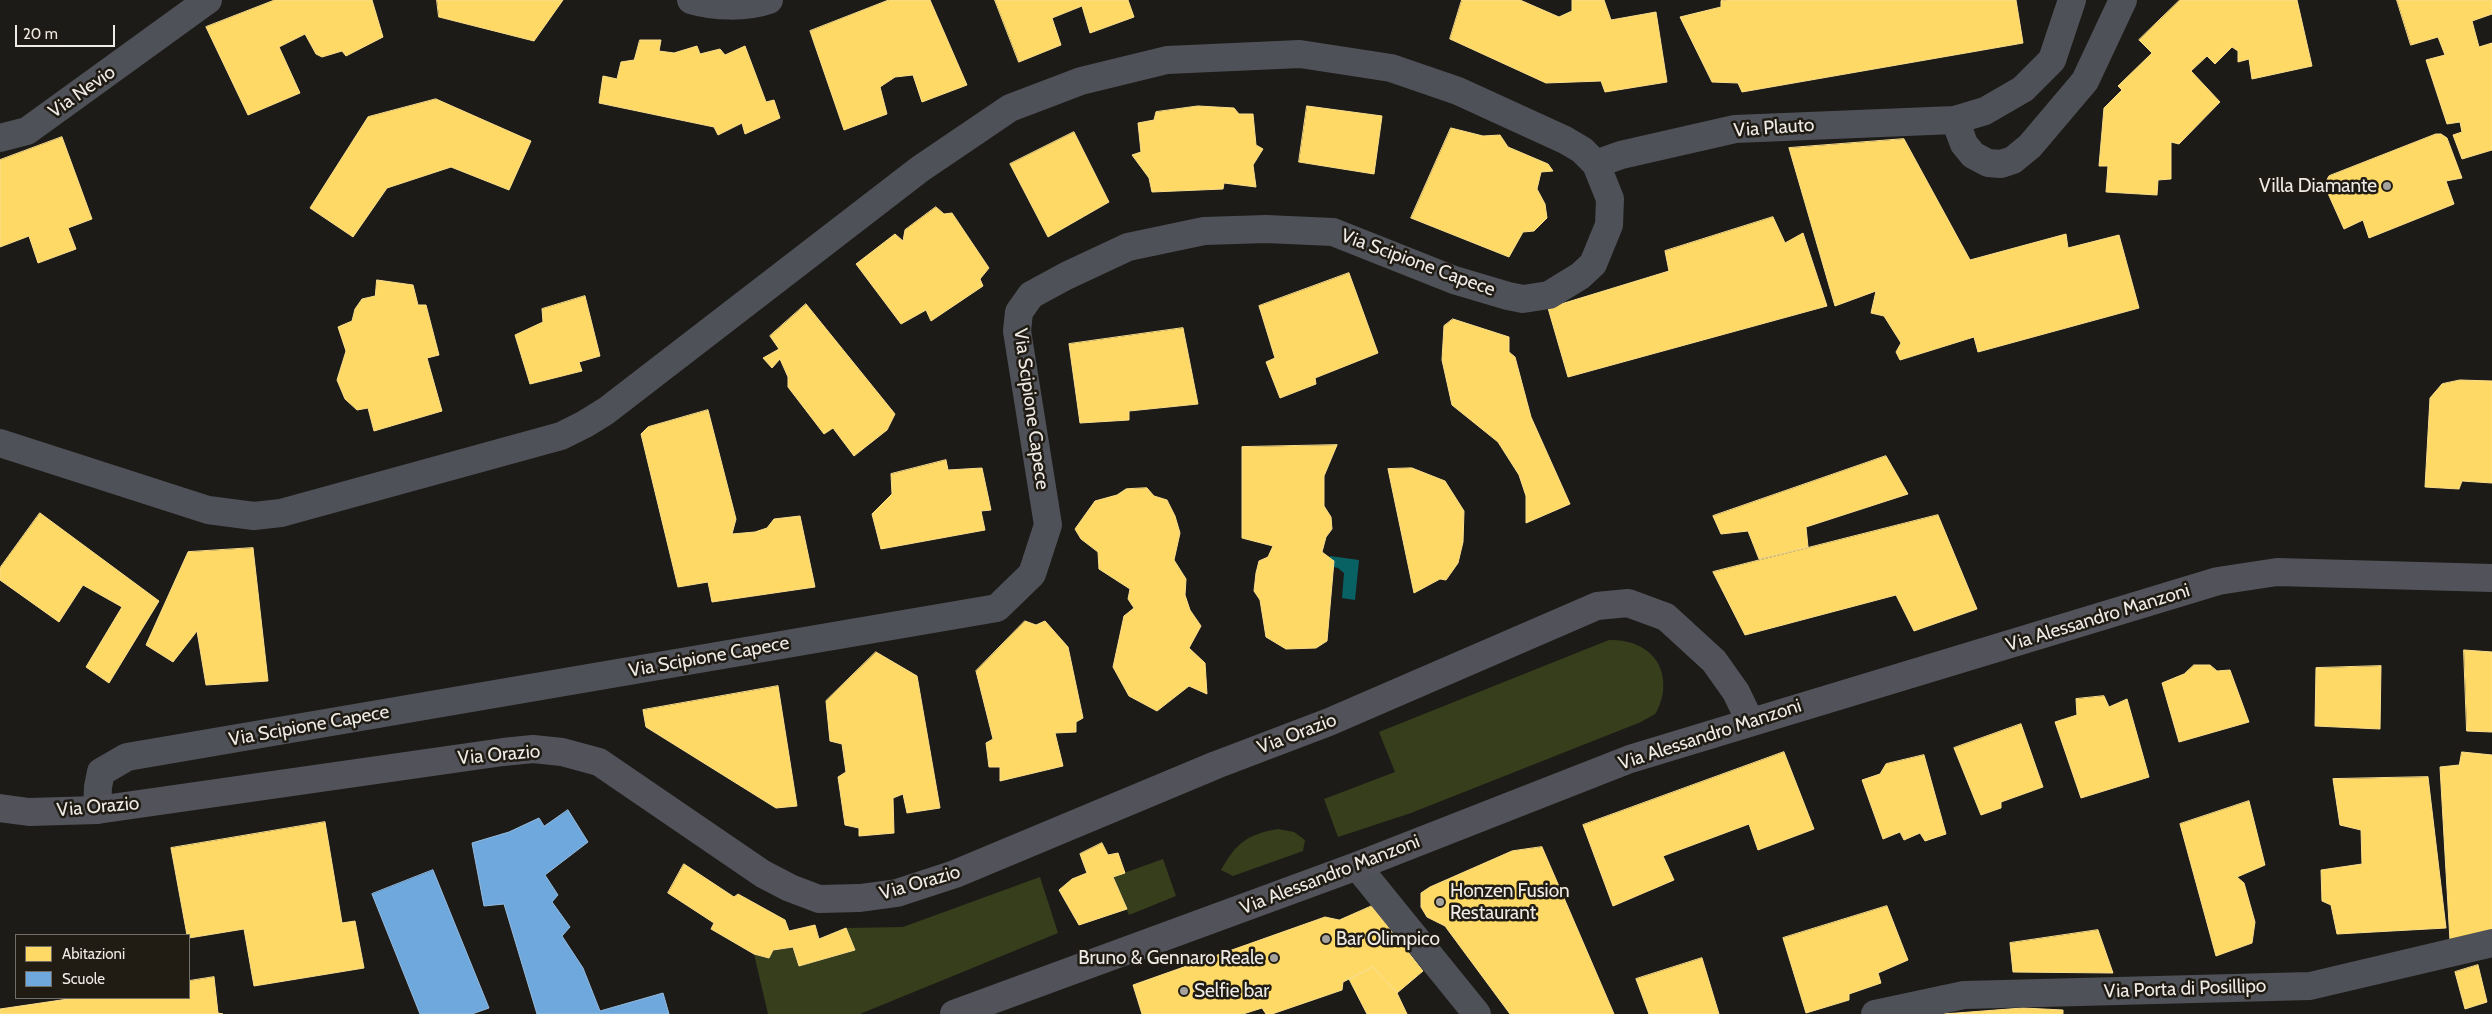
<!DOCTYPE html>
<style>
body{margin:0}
#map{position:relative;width:2492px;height:1014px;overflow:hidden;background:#1d1b17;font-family:Cabin,sans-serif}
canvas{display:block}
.legend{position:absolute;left:15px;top:934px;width:175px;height:65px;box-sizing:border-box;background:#201c14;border:1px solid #726f68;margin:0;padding:6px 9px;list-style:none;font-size:15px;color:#eeebe6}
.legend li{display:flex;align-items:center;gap:10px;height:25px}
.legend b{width:25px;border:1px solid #726f68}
.scale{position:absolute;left:15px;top:25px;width:100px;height:22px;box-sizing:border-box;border:2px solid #eeebe6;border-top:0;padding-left:6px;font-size:15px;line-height:18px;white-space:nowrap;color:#eeebe6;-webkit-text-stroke:4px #201c14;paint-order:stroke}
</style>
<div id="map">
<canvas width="2492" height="1014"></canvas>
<ul class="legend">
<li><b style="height:14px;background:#ffd966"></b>Abitazioni</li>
<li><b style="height:14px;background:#6fa8dc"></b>Scuole</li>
</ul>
<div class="scale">20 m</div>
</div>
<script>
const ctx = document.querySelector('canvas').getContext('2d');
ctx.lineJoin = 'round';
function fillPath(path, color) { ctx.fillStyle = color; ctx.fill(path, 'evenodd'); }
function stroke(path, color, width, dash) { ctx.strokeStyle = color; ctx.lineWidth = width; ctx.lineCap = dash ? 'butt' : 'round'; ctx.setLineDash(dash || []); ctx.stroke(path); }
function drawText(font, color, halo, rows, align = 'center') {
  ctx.font = font + ' Cabin,sans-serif'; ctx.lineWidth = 5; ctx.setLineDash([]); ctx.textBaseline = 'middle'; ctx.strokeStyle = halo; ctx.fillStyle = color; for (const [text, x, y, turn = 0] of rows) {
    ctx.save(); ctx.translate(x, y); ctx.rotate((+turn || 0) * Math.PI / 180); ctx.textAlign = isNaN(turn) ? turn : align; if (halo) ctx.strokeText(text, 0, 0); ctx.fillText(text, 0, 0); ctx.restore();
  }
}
const green = new Path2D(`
 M 1609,640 C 1640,639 1667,657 1663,692 C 1662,698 1659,709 1655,714 C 1651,717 1645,719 1641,722 L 1411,813 L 1338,837 L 1324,799 L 1395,772 L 1379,732 Z
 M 1278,829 L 1294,832 L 1305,840 L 1303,851 L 1233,876 L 1221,870 C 1236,843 1248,834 1278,829 Z
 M 1163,859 L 1176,896 L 1129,915 L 1113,877 Z
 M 1040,877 L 1058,933 L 860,1014 L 768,1014 L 754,954 L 768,958 L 773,950 L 793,947 L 800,966 L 855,950 L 846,928 L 903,927 Z`);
const water = new Path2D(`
 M 1330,556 L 1359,560 L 1355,600 L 1342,598 L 1344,573 L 1338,568 L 1329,566 Z`);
const homes = new Path2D(`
 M 275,0 L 372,0 L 383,37 L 346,56 L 342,51 L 322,57 L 316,54 L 305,34 L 279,47 L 300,93 L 248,115 L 206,27 Z
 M 437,0 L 563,0 L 534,41 L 439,17 Z
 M 889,0 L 930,0 L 967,85 L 922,102 L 913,75 L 895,77 L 880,87 L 887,114 L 844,130 L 810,31 Z
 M 995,0 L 1128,0 L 1134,17 L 1090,33 L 1082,6 L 1052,18 L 1061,45 L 1019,62 Z
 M 1462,0 L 1520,0 L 1559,17 L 1572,11 L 1572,0 L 1604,0 L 1611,20 L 1656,12 L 1667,82 L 1605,92 L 1601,81 L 1546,83 L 1450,39 Z
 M 1727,0 L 2016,0 L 2023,43 L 1742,92 L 1738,83 L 1712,82 L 1680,17 L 1721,7 L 1721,1 Z
 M 2180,0 L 2297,0 L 2312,66 L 2252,79 L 2249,59 L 2238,62 L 2238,51 L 2232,47 L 2215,64 L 2207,56 L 2191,71 L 2220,102 L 2179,144 L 2171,142 L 2171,179 L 2158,180 L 2157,195 L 2106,192 L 2108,166 L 2099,166 L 2104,108 L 2122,90 L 2118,86 L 2152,53 L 2139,40 Z
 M 2397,0 L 2492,0 L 2492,14 L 2472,21 L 2479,47 L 2492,43 L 2492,150 L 2462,159 L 2453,135 L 2462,132 L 2460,122 L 2447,124 L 2426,60 L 2445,55 L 2438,37 L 2411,45 Z
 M 640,40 L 661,40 L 659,51 L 674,53 L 697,46 L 700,54 L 720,49 L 725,55 L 745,46 L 766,102 L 774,100 L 780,118 L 745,134 L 742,123 L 718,135 L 714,127 L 599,103 L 603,76 L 617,79 L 621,62 L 634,60 Z
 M 436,99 L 531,141 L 509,190 L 451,167 L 387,188 L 353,237 L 310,208 L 368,117 Z
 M 1198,106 L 1234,108 L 1239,114 L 1253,114 L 1256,145 L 1263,149 L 1253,165 L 1256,187 L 1224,183 L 1223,189 L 1152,192 L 1149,178 L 1132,155 L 1141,152 L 1138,123 L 1154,120 L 1156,112 Z
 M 1307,106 L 1382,116 L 1374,174 L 1299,162 Z
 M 1451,128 L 1483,136 L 1500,135 L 1508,147 L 1548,164 L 1553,171 L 1541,172 L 1537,189 L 1545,204 L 1547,218 L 1534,231 L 1523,232 L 1509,257 L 1411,218 Z
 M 1074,132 L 1109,202 L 1048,237 L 1010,164 Z
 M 2436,134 L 2441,134 L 2447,138 L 2462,178 L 2446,181 L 2454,204 L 2369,238 L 2363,220 L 2344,229 L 2326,189 L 2325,183 L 2329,176 Z
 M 62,137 L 92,219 L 68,228 L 76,249 L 38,263 L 29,236 L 0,247 L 0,160 Z
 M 1904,139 L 1970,260 L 2066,234 L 2068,248 L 2119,235 L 2139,308 L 1978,352 L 1974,337 L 1900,360 L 1896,352 L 1901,343 L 1884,316 L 1871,313 L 1876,291 L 1835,306 L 1789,148 Z
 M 936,207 L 944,214 L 952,213 L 989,268 L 980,279 L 983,286 L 931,321 L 926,310 L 901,324 L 856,264 L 895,234 L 903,241 L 905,230 Z
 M 1773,217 L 1785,243 L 1803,233 L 1827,306 L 1568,377 L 1548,308 L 1669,271 L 1665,251 Z
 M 1349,273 L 1378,353 L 1315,378 L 1316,384 L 1280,398 L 1266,362 L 1275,358 L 1259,306 Z
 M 377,280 L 413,285 L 418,305 L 426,305 L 439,355 L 427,358 L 442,411 L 374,431 L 368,408 L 357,410 L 345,399 L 337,380 L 346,351 L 338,327 L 352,321 L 355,309 L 362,299 L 375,296 Z
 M 585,296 L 600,356 L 579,362 L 582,371 L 530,384 L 515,335 L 543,322 L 542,309 Z
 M 806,304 L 895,414 L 887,430 L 854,456 L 833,428 L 824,434 L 788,387 L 788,377 L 780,359 L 772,368 L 763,358 L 779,349 L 770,336 Z
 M 1453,319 L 1509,337 L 1509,352 L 1515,357 L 1531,417 L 1570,504 L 1526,523 L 1526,496 L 1519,475 L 1498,442 L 1452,405 L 1442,360 L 1444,326 Z
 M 1183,328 L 1198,404 L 1129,411 L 1129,420 L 1080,423 L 1069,344 Z
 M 2460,380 L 2492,381 L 2492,483 L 2462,481 L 2459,489 L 2425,487 L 2430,398 L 2442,384 Z
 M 708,410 L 736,519 L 732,534 L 755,532 L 767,528 L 774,519 L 800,516 L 815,587 L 712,602 L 708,582 L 678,587 L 641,434 L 648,427 Z
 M 1337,445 L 1324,476 L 1324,506 L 1331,517 L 1332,529 L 1326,537 L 1322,552 L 1334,561 L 1327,641 L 1316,648 L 1286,649 L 1266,637 L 1260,600 L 1254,591 L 1256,573 L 1259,561 L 1268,557 L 1273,546 L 1242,538 L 1242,447 Z
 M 1886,456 L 1908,494 L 1806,527 L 1808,547 L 1759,559 L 1748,531 L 1721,534 L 1713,516 Z
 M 946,460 L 948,470 L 982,468 L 991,510 L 981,511 L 985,530 L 881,549 L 872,514 L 892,494 L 891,474 Z
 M 1412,468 L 1445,481 L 1464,511 L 1463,542 L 1458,563 L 1446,580 L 1440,579 L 1414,593 L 1388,469 Z
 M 1147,488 L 1154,496 L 1167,500 L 1175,516 L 1180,533 L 1174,560 L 1186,579 L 1185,595 L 1190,610 L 1201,626 L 1189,648 L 1205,663 L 1207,694 L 1189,686 L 1157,711 L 1129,696 L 1113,667 L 1124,616 L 1134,608 L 1128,599 L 1130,589 L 1099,569 L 1098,552 L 1081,539 L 1075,529 L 1095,501 L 1117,495 L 1126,489 Z
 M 40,513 L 159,601 L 109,683 L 86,667 L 122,607 L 83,585 L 59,622 L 0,580 L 0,568 Z
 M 1938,515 L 1977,609 L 1914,631 L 1896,595 L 1745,635 L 1713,572 Z
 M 253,548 L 268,681 L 206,685 L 197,631 L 173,662 L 146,645 L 188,552 Z
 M 1025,621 L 1036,625 L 1045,621 L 1068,647 L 1083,718 L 1076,722 L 1076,732 L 1055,733 L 1063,766 L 1000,781 L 1000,767 L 989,767 L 986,743 L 993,739 L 976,671 Z
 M 2464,650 L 2492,652 L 2492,732 L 2467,731 Z
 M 876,652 L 917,676 L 940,808 L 907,813 L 903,794 L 893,798 L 894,833 L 859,836 L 859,828 L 845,825 L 838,777 L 846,772 L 842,744 L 830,741 L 826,701 Z
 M 2194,665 L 2210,665 L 2217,671 L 2230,670 L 2249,722 L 2179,742 L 2162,683 L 2184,674 Z
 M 2381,666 L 2380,729 L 2315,726 L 2316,668 Z
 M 778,686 L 797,806 L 776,808 L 646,727 L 643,710 Z
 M 2104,696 L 2109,707 L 2127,699 L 2149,777 L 2081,798 L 2055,722 L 2077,715 L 2076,699 Z
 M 2021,724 L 2043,787 L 2001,802 L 2001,808 L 1981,815 L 1954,748 Z
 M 1784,752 L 1814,829 L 1758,850 L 1749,824 L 1663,856 L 1674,880 L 1613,906 L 1583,825 Z
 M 2462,752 L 2492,755 L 2492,929 L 2450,941 L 2440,767 L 2459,765 Z
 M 1924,755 L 1946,834 L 1925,841 L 1920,833 L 1904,840 L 1900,832 L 1883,839 L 1862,780 L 1880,774 L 1886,764 Z
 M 2428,777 L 2446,928 L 2337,934 L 2331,905 L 2322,901 L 2321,870 L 2362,864 L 2361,830 L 2340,825 L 2333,779 Z
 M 2249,801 L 2265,865 L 2237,877 L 2244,883 L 2255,922 L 2252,943 L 2216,956 L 2180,824 Z
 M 325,822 L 342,923 L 355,921 L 364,968 L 254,986 L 244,929 L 189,938 L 187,935 L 171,848 Z
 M 1102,843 L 1108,855 L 1118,853 L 1125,873 L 1113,877 L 1127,909 L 1079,925 L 1059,890 L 1072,879 L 1087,873 L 1080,854 Z
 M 1542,847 L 1614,1014 L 1510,1014 L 1445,926 L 1427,917 L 1421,907 L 1421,893 L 1430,887 L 1512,851 Z
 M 684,864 L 734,897 L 738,894 L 785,920 L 789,931 L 815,925 L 819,939 L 846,928 L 855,950 L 799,966 L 793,947 L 773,950 L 769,958 L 754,954 L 711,929 L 714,923 L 668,893 Z
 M 1372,906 L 1423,971 L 1397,993 L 1373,967 L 1343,982 L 1342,990 L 1272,1014 L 1266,1014 L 1262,1008 L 1243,1014 L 1142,1014 L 1133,985 L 1325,917 L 1339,920 Z
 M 1887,906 L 1908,960 L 1878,973 L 1881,983 L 1849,994 L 1849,1000 L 1806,1013 L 1783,938 Z
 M 2098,930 L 2113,973 L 2013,972 L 2010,943 Z
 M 1702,958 L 1719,1014 L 1649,1014 L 1636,979 Z
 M 2478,965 L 2487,1002 L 2465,1009 L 2455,972 Z
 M 1373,967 L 1397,993 L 1407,1014 L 1367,1014 L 1349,979 Z
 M 214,977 L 218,1013 L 223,1014 L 0,1014 L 0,1009 L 75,998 L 189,998 L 189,981 Z
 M 2023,1008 L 2063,1010 L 2063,1014 L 1944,1014 Z`);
const schools = new Path2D(`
 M 568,810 L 588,842 L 545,875 L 558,895 L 552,902 L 570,927 L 562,936 L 583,968 L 600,1011 L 663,993 L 669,1014 L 537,1014 L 504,904 L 484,906 L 472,843 L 509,832 L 539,818 L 544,826 Z
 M 433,870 L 489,1008 L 472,1014 L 420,1014 L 372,894 Z`);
const street = new Path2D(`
 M 691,0 C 714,7 746,8 769,0
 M 1955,120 L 1964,144 L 1973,155 L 1988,163 L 2001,164 L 2013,160 L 2030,146 L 2085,81 L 2123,0
 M 0,138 L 27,131 L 208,0
 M 1596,164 L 1621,155 L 1735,129 L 1955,120 L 1985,111 L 2023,89 L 2052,60 L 2072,0
 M 0,443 L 208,510 L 254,516 L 281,513 L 561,436 L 585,424 L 606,411 L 920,169 L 1010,108 L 1081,81 L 1167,60 L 1300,54 L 1391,68 L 1458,91 L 1565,140 L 1582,150 L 1596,164 L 1610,199 L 1609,225 L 1593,264 L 1580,276 L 1549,295 L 1523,299 L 1508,296 L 1454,280 L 1333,232 L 1266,229 L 1204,231 L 1128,247 L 1066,276 L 1031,295 L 1019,312 L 1017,331 L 1048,525 L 1032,574 L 997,608 L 127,757 L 101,772 L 98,787 L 97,810
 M 1357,866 L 1477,1014
 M 1875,1014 L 1964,995 L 2310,986 L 2492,943`);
const secondary = new Path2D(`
 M 0,808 L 29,812 L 97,810 L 503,752 L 533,749 L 562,752 L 599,762 L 763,874 L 790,888 L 819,899 L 860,898 L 897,893 L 955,874 L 1216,765 L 1329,722 L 1597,606 L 1628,603 L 1666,617 L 1714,661 L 1736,692 L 1750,721
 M 954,1014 L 1357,866 L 1630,759 L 2218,581 L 2277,572 L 2492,578`);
const markers = [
 [2387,186,5,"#a5a29e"],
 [1440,902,5,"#a5a29e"],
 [1326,939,5,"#a5a29e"],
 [1274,958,5,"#a5a29e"],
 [1184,991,5,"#a5a29e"]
];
const streetNames = [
 ["Via Nevio",82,92,-35],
 ["Via Plauto",1774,128,-4],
 ["Via Scipione Capece",1418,263,20],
 ["Via Scipione Capece",1031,409,82],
 ["Via Alessandro Manzoni",2098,618,-17],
 ["Via Scipione Capece",709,657,-10],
 ["Via Scipione Capece",309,726,-10],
 ["Via Orazio",1297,734,-21],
 ["Via Alessandro Manzoni",1710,735,-18],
 ["Via Orazio",499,755,-5],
 ["Via Orazio",98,807,-5],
 ["Via Alessandro Manzoni",1330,875,-21],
 ["Via Orazio",920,883,-16],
 ["Via Porta di Posillipo",2185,989,-2]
];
const poiNames = [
 ["Villa Diamante",2377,186,"right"],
 ["Honzen Fusion",1450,891],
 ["Restaurant",1450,913],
 ["Bar Olimpico",1336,939],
 ["Bruno & Gennaro Reale",1264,958,"right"],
 ["Selfie bar",1194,991]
];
fillPath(green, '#373e1c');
fillPath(water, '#086264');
fillPath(homes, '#ffd966');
stroke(homes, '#fade8c', 1);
fillPath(schools, '#6fa8dc');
stroke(schools, '#95bcdf', 1);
stroke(street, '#4f5158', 28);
stroke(secondary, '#52535a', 28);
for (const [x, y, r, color] of markers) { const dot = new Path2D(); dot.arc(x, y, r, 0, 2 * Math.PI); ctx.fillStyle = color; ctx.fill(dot); stroke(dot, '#201c14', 2); }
drawText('19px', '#eeebe6', '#201c14', streetNames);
drawText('19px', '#eeebe6', '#201c14', poiNames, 'left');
</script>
